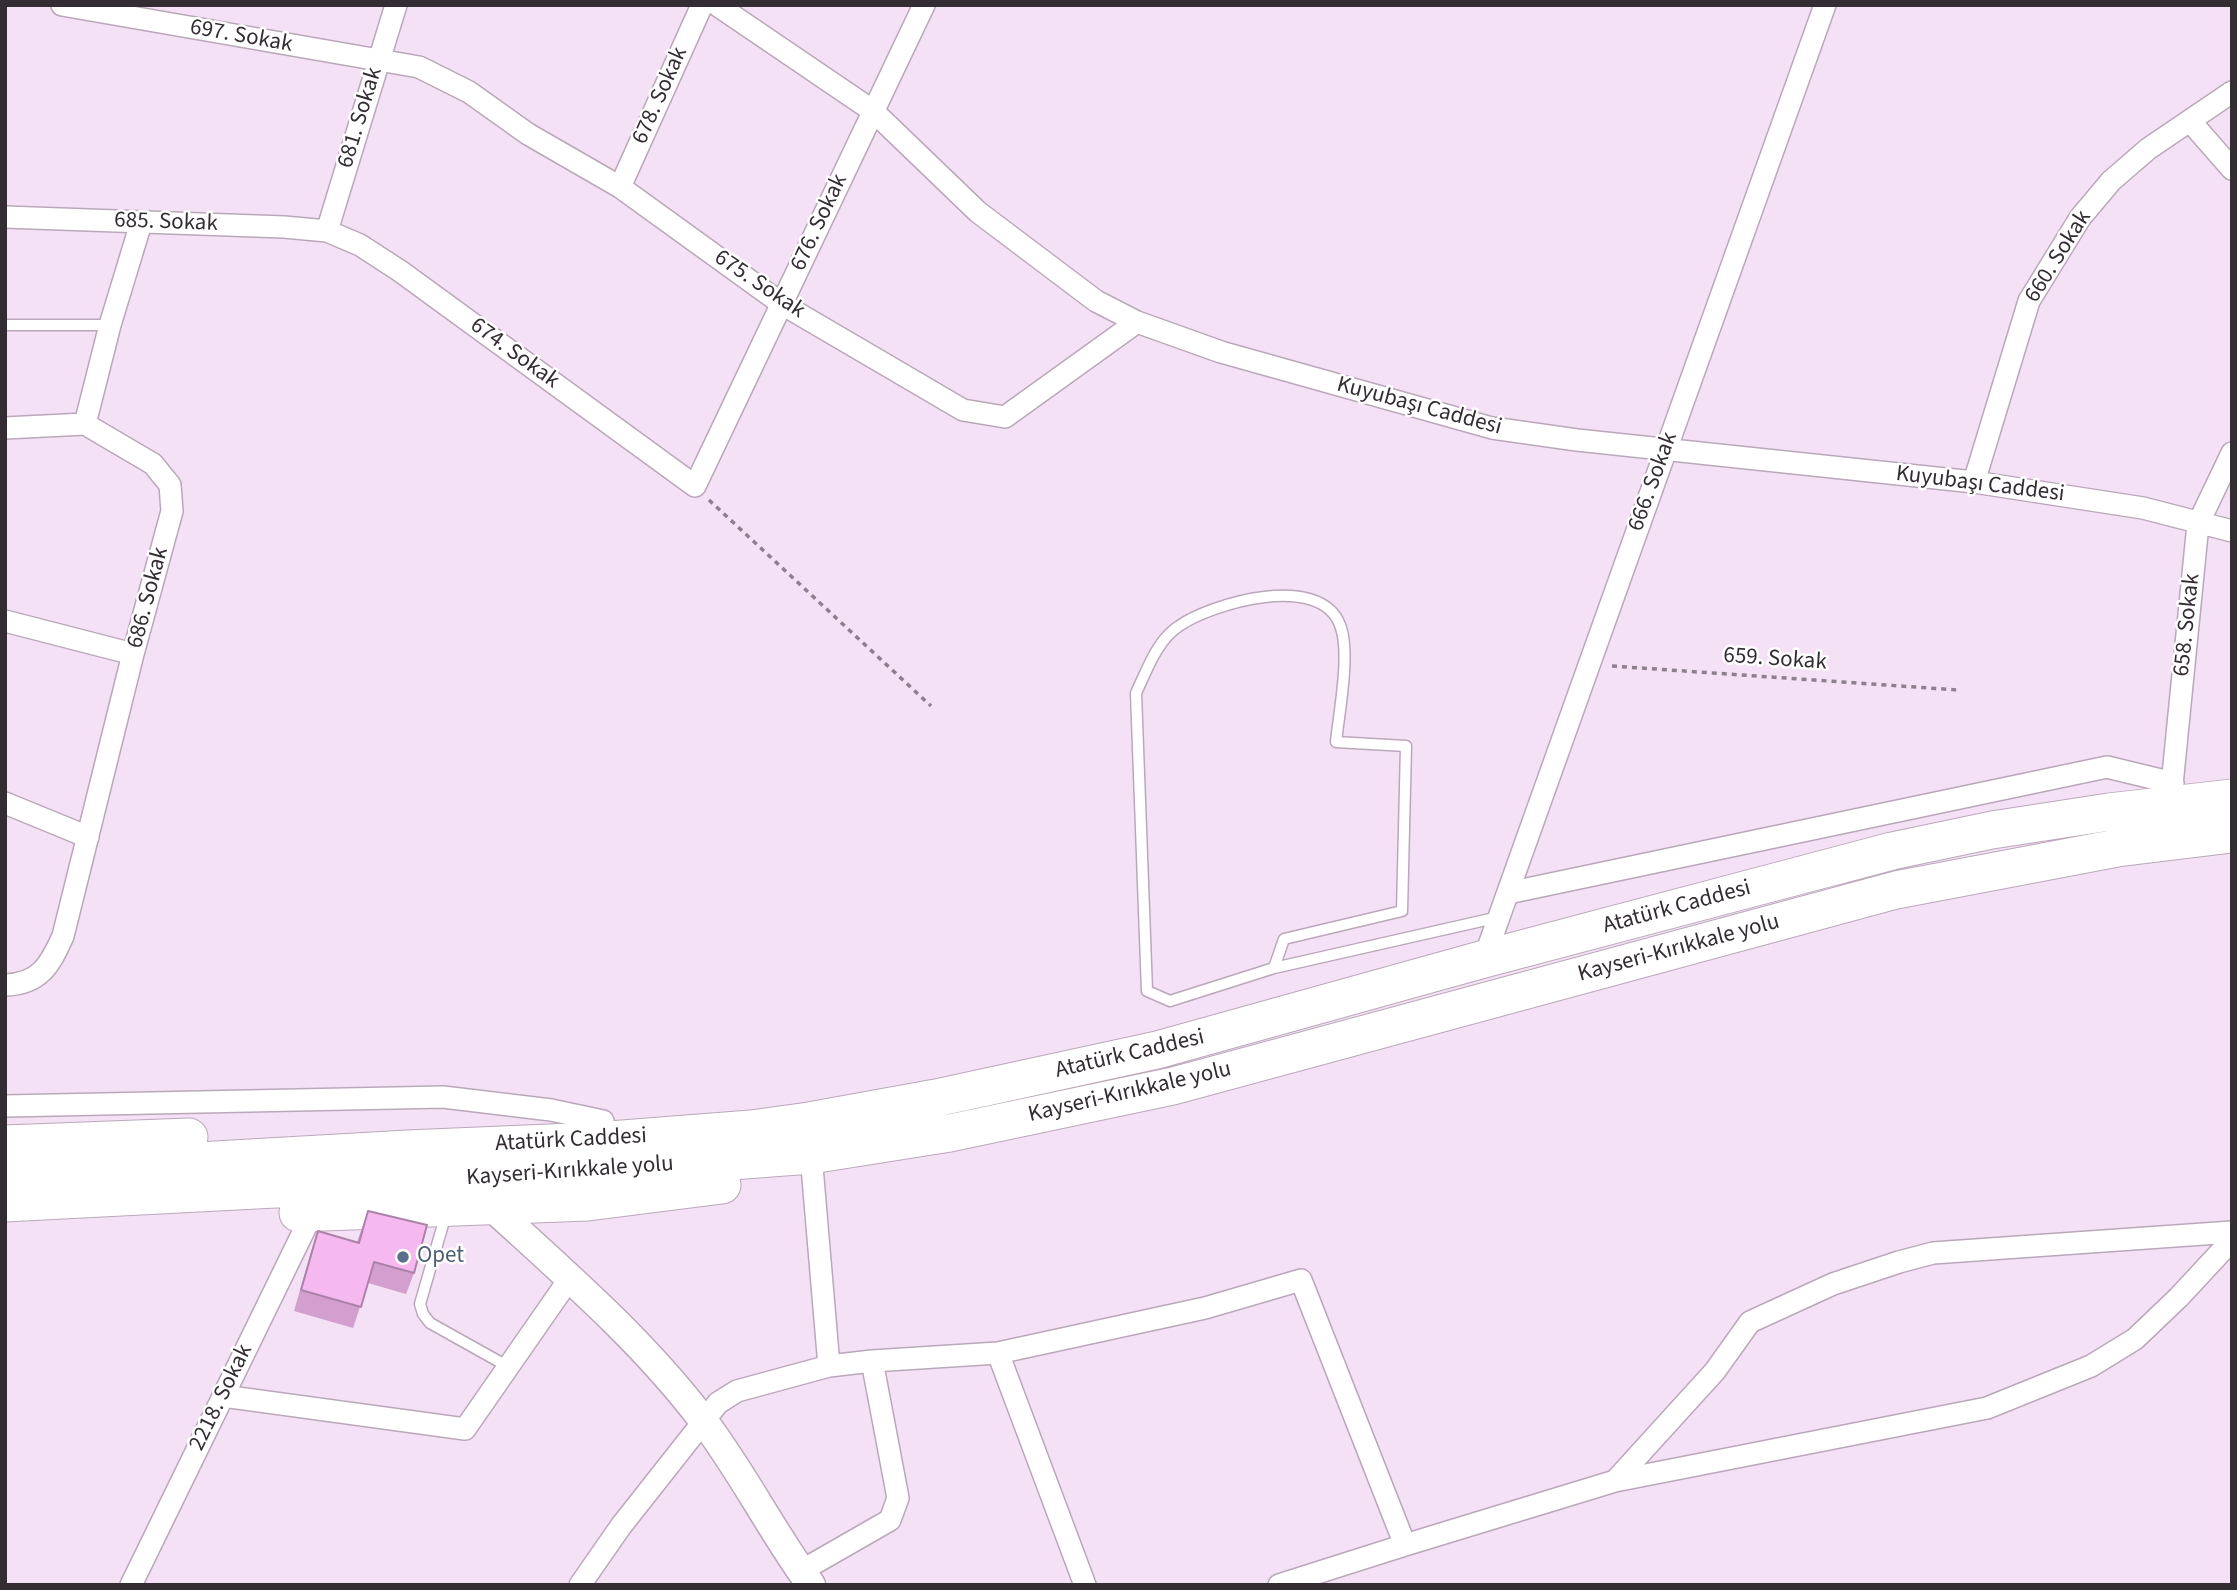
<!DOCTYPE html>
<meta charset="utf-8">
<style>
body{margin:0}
#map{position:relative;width:2237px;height:1590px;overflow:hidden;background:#f5e1f5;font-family:"Source Sans 3",sans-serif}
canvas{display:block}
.frame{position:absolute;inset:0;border:7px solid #332c33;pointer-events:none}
</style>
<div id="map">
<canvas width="2237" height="1590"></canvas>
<div class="frame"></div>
</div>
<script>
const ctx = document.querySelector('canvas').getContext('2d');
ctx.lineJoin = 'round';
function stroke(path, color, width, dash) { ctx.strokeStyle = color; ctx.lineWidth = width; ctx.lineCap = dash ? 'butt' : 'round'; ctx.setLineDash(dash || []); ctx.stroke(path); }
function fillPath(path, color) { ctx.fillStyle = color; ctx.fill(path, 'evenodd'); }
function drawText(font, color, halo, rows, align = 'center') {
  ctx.font = font + ' "Source Sans 3",sans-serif'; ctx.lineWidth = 5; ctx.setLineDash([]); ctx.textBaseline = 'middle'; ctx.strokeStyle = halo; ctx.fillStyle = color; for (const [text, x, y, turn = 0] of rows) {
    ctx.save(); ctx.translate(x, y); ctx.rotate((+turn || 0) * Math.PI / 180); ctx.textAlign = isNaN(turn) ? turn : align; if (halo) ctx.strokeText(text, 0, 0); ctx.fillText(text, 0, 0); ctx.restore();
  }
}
const path = new Path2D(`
 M 709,500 L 931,706
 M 1612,666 L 1958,690`);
const lane = new Path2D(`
 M 5,325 L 110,325
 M 1274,968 L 1284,939 L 1402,911 L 1406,746 L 1336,742 C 1339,712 1351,652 1340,625 C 1320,572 1212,603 1179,626 C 1157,640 1147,670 1136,693 L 1147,991 L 1170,1001 L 1274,968 L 1499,917
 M 446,1214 L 420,1304 L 423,1314 L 430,1323 L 507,1366`);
const street = new Path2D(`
 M 62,5 L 419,67 L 469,92 L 528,134 L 620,187 L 782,304 L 963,410 L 1005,417 L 1137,322
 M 717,5 L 873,111 L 978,212 L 1096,301 L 1137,322 L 1221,352 L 1492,428 L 1577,440 L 1974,482 L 2143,508 L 2232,531
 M 2190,121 L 2232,169
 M 620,187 L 702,5
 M 5,217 L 284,227 L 327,231 L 360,245 L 400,271 L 695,486 L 924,5
 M 327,231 L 396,5
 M 5,428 L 85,424
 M 1974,482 L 2029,301 L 2080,218 L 2111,181 L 2148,149 L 2232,92
 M 5,621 L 133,654
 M 2171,795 L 2198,524 L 2232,453
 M 5,803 L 88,837
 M 1508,893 L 2107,767 L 2173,783
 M 1484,959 L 1825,5
 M 5,985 C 40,984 50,965 63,936 L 133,654 L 172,511 L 170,485 L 153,464 L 85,424 L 110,325 L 141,223
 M 5,1106 L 443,1097 L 551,1110 L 603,1121
 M 811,1155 L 829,1366 L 872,1361 L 998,1353 L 1205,1308 L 1301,1280 L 1405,1545 L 1615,1481 L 1987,1408 L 2091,1366 L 2135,1339 L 2179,1297 L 2232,1240
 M 998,1353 L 1085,1585
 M 223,1396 L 465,1429 L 570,1278
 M 1615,1481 L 1715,1371 L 1750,1322 L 1833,1284 L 1899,1262 L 1933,1253 L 2232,1232
 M 801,1571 L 890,1520 L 898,1498 L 872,1361
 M 131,1585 L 313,1212
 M 580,1585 L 621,1526 L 718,1403 L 737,1391 L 829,1366
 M 1279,1585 L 1405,1545`);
const secondary = new Path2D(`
 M 492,1207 C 565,1274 642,1340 702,1419 C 742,1471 772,1532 811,1585`);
const highway = new Path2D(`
 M 5,1144 L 189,1137
 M 5,1172 L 408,1149 L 597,1141 L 751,1129 L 809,1121 L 936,1098 L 1157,1050 L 1484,959 L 1892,851 L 1992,830 L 2109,812 L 2232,798
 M 5,1203 L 546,1175 L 811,1155 L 950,1133 L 1173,1086 L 1896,890 L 2117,848 L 2232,834
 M 298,1213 L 588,1202 L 722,1185`);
const wall = new Path2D(`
 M 368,1211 L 414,1273 L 406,1294 L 368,1283 L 353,1328 L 294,1311 L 311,1252 L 318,1231 L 357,1242 Z`);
const building = new Path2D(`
 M 368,1211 L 427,1225 L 414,1273 L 374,1262 L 361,1307 L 301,1290 L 318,1231 L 359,1243 Z`);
const markers = [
 [403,1257,7,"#5c6f8a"]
];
const streetNames = [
 ["697. Sokak",241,37,10],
 ["678. Sokak",661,96,-66],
 ["681. Sokak",361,118,-73],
 ["685. Sokak",166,223,2],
 ["676. Sokak",820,223,-65],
 ["660. Sokak",2059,257,-58],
 ["675. Sokak",759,285,34],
 ["674. Sokak",514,354,36],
 ["Kuyubaşı Caddesi",1419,407,15],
 ["666. Sokak",1654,482,-70],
 ["Kuyubaşı Caddesi",1980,485,7],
 ["686. Sokak",149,598,-75],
 ["658. Sokak",2188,625,-84],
 ["659. Sokak",1775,660,4],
 ["Atatürk Caddesi",1677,908,-15],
 ["Kayseri-Kırıkkale yolu",1679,949,-15],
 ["Atatürk Caddesi",1130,1055,-13],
 ["Kayseri-Kırıkkale yolu",1130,1093,-13],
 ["Atatürk Caddesi",571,1141,-3],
 ["Kayseri-Kırıkkale yolu",570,1172,-4],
 ["2218. Sokak",222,1398,-64]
];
const serviceNames = [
 ["Opet",417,1257]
];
stroke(lane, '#baa8ba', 13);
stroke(street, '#baa8ba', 24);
stroke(secondary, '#baa8ba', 31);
stroke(highway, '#baa8ba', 39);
stroke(path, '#8d808d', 3.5, [5, 5]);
stroke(lane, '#fff', 10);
stroke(street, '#fff', 21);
stroke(secondary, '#fff', 28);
stroke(highway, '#fff', 37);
fillPath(wall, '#d39fce');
fillPath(building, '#f5b9f0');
stroke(building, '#ac82a8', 2);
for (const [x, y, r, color] of markers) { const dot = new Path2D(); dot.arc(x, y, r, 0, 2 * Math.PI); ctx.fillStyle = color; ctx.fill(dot); stroke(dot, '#fff', 2.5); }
drawText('23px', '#332c33', '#fff', streetNames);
drawText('23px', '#4e5e75', '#fff', serviceNames, 'left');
</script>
